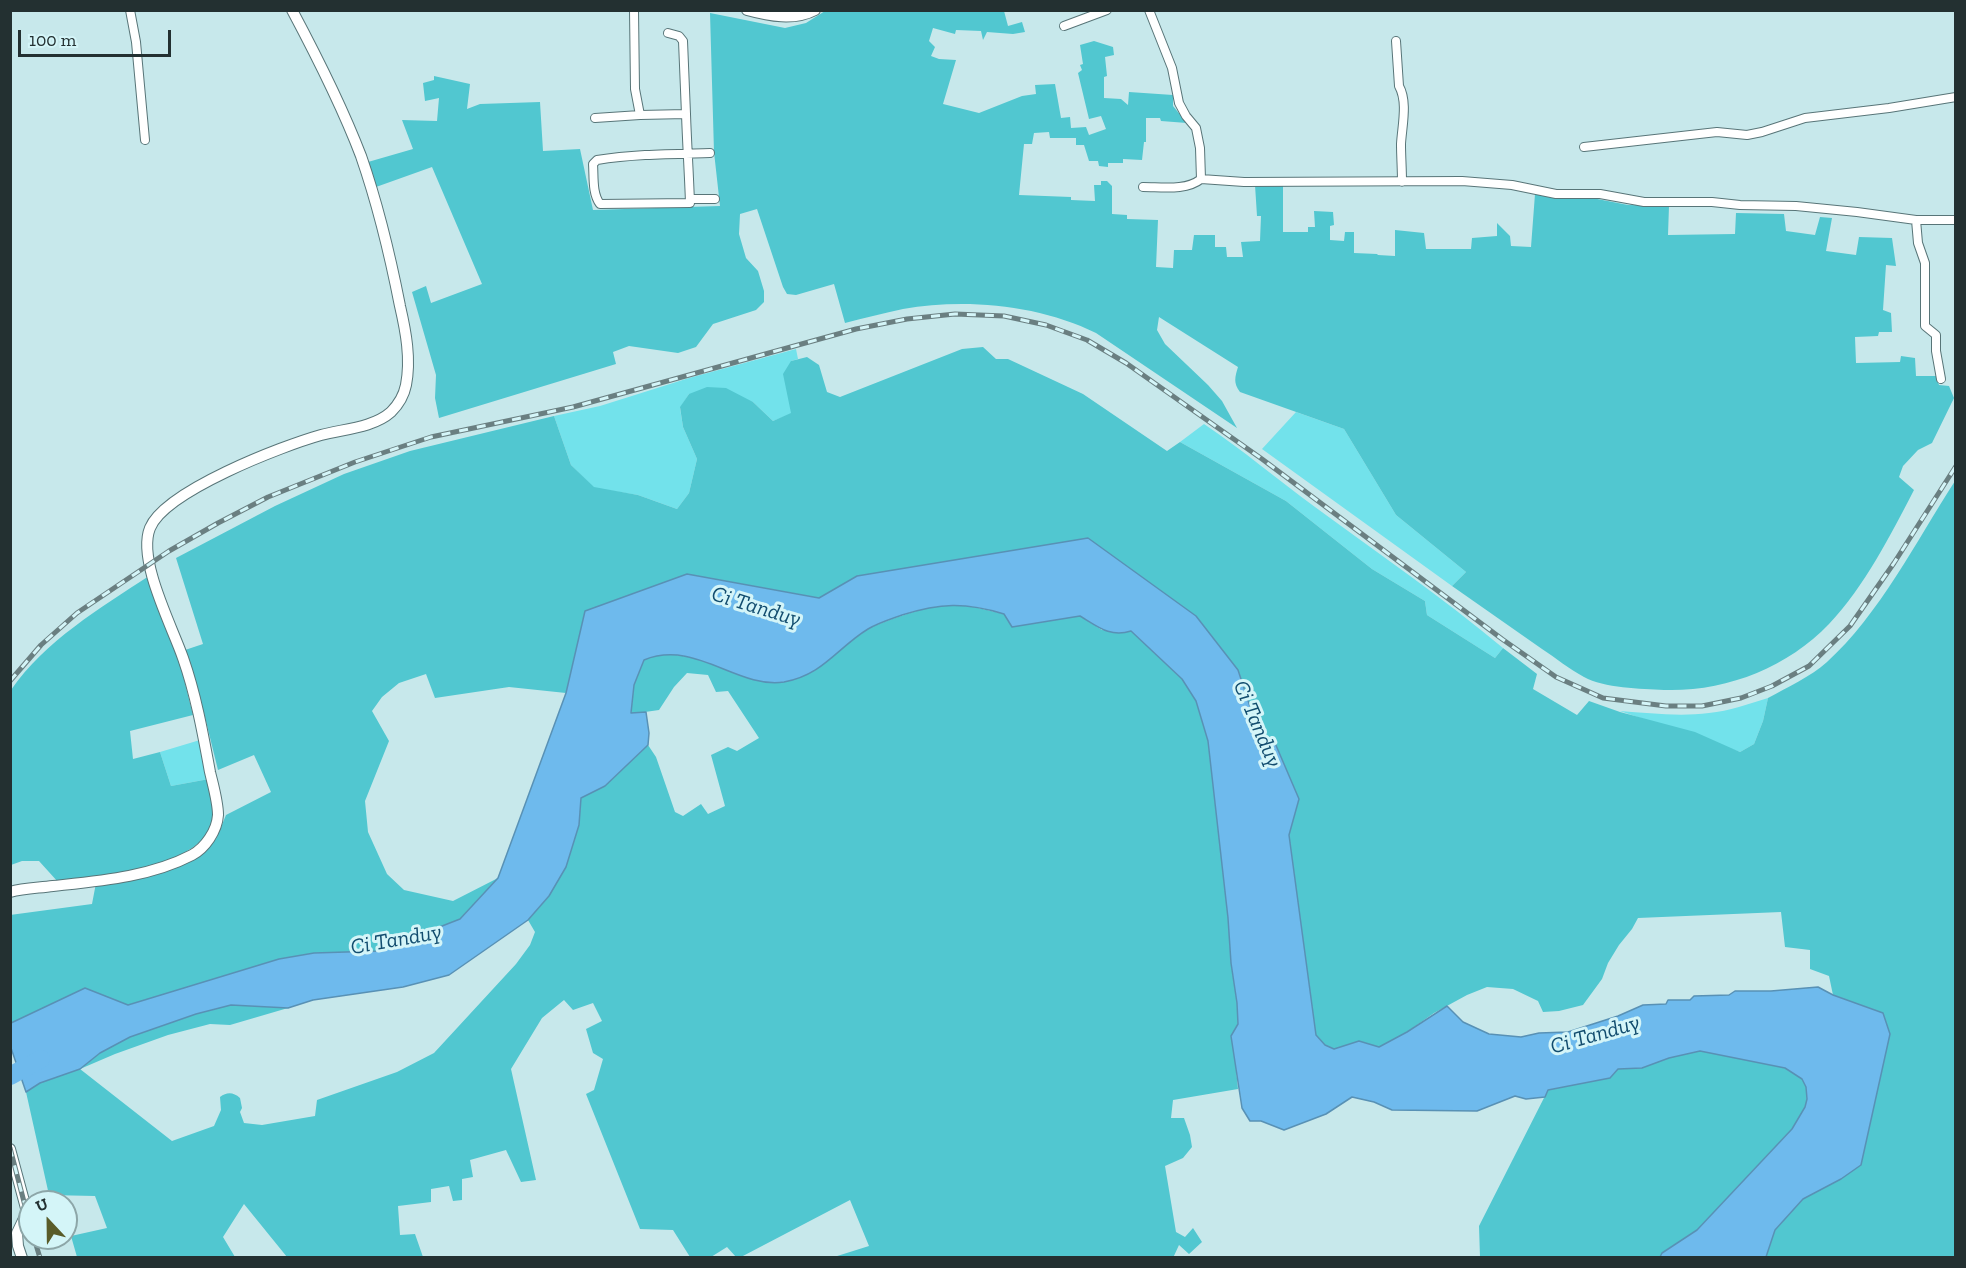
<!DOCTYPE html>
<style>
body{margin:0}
#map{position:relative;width:1966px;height:1268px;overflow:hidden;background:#c7e8eb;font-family:"Zilla Slab",serif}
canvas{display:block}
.frame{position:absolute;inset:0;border:12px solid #233031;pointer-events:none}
.north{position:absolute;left:18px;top:1190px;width:60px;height:60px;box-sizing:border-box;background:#d4f5f8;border:2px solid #8da6a8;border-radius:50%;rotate:338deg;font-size:16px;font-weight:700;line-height:24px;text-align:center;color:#233031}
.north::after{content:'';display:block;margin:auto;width:21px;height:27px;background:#595b29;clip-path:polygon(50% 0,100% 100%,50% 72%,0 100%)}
.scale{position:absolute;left:18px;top:30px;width:153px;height:27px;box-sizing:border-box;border:3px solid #233031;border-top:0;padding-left:8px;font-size:18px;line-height:21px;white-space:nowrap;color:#233031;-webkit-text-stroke:4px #d4f5f8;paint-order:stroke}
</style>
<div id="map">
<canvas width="1966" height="1268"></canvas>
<div class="frame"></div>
<div class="north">U</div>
<div class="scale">100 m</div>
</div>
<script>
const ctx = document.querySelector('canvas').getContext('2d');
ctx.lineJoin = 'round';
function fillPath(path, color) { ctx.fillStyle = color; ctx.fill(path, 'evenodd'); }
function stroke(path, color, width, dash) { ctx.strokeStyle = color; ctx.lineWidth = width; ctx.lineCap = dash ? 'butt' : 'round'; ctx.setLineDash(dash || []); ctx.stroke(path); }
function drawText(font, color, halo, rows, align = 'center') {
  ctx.font = font + ' "Zilla Slab",serif'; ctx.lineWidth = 6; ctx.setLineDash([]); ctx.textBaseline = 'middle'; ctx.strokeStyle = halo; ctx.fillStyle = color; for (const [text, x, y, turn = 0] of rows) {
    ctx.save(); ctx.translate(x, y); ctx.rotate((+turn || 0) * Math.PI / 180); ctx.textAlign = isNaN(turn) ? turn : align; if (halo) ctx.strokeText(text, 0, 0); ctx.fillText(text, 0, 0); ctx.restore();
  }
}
const green = new Path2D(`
 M 796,349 L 798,359 L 791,361 L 791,414 L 773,421 L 753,402 L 689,394 L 680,408 L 683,427 L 697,459 L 689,493 L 677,509 L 638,495 L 594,488 L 571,465 L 554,416 L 600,406 L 689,378 Z
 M 1296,412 L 1344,429 L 1396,515 L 1466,572 L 1452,586 L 1262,449 Z
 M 1204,424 C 1243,450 1278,480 1315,507 C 1378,553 1443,598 1503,648 L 1495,658 L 1427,615 L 1425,601 L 1372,569 L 1286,501 L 1180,442 Z
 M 1768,698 L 1763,721 L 1754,744 L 1740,752 L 1620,711 C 1649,713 1679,717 1709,713 C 1729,711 1749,704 1768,698 Z
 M 200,740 L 209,779 L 171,786 L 160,752 Z`);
const forest = new Path2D(`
 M 825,11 L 1004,11 L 1008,26 L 1022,22 L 1025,32 L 1013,34 L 987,32 L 983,40 L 981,31 L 956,30 L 955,34 L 933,28 L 929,41 L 935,47 L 931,56 L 939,59 L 956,60 L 943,104 L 979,113 L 1022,96 L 1036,94 L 1035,85 L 1055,84 L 1061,118 L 1070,117 L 1071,128 L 1086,127 L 1089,135 L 1106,129 L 1101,116 L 1089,119 L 1078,73 L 1082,70 L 1080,65 L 1083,64 L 1080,45 L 1094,41 L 1113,47 L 1114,55 L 1105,57 L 1107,76 L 1104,77 L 1104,98 L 1121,99 L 1128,105 L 1129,92 L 1173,95 L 1173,106 L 1187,123 L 1161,121 L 1160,118 L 1146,118 L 1146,142 L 1144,142 L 1142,160 L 1123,159 L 1123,163 L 1108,163 L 1108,167 L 1099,166 L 1098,161 L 1089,161 L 1084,145 L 1076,145 L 1076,138 L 1050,138 L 1049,132 L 1034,133 L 1032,144 L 1024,144 L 1019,195 L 1071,197 L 1071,200 L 1095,201 L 1094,185 L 1101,185 L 1101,181 L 1107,181 L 1112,186 L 1112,214 L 1127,215 L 1127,219 L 1158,220 L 1156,267 L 1173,268 L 1174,250 L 1192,250 L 1194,235 L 1215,235 L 1215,247 L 1226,247 L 1227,257 L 1243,257 L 1241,242 L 1260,241 L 1261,216 L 1257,216 L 1255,185 L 1283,185 L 1283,232 L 1308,232 L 1308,227 L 1315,227 L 1314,211 L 1333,212 L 1334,225 L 1330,226 L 1330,240 L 1344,241 L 1345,232 L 1354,232 L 1354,253 L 1377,254 L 1378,255 L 1395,256 L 1395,230 L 1424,233 L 1426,249 L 1471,249 L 1472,238 L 1497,236 L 1497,223 L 1510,236 L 1511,246 L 1531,247 L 1535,194 L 1559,199 L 1587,197 L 1628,205 L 1669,206 L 1668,235 L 1735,234 L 1736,213 L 1784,214 L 1786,231 L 1815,235 L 1820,217 L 1832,218 L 1826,251 L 1856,255 L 1859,237 L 1892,238 L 1896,266 L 1886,265 L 1883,310 L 1891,313 L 1892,332 L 1879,332 L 1878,336 L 1855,337 L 1856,363 L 1900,362 L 1901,356 L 1915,358 L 1916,376 L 1936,376 L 1939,385 L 1949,386 L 1954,398 L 1932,443 L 1918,450 L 1903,466 L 1899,477 L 1914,490 C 1890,536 1865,586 1829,624 C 1787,668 1725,692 1664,690 C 1641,689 1604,688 1584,677 C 1569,669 1556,658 1542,649 C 1512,628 1482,607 1452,586 L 1466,572 L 1396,515 L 1344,429 L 1240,392 C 1233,383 1235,377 1238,367 L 1159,317 L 1157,330 L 1165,344 L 1208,385 L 1222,401 L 1237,428 L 1096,333 C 1039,305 966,298 903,309 C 884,313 864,318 845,323 L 834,284 L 796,295 L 787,294 L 783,287 L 757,209 L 740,214 L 739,234 L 746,258 L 758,271 L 764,291 L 764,302 L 756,310 L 713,324 L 696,347 L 678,353 L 629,346 L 613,352 L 616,364 L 439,418 L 435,398 L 436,375 L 412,292 L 426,286 L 431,303 L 482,284 L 432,167 L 376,187 L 368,162 L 413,149 L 402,120 L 437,121 L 439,98 L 425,101 L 423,83 L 434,80 L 434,76 L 470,84 L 467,109 L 480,104 L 540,102 L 543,151 L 580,149 L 593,210 L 720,206 L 714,152 L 710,13 L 785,28 L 806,23 Z
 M 983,347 L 996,359 L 1008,359 L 1083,394 L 1167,451 L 1180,442 L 1286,501 L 1372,569 L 1425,601 L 1427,615 L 1495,658 L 1503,648 L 1537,674 L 1533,689 L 1577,715 L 1589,701 L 1620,712 L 1695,732 L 1740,752 L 1754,744 L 1763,721 L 1768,698 C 1788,687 1810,677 1827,662 C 1879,615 1917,540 1955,481 L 1955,1257 L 1766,1257 L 1775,1230 L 1803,1199 L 1841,1179 L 1883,1013 L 1833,995 L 1829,976 L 1810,969 L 1810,950 L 1785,947 L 1781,912 L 1638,918 L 1632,929 L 1619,945 L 1608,963 L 1602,979 L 1583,1005 L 1559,1011 L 1543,1012 L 1538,1001 L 1513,989 L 1487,987 L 1467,995 L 1434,1013 L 1407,1032 L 1379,1047 L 1359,1041 L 1334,1049 L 1325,1045 L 1316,1035 L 1289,835 L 1299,799 L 1275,743 L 1260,738 L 1238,670 L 1196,616 L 857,576 L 819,598 L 687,574 L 585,611 L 566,693 L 509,687 L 435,698 L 426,674 L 399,683 L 382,697 L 372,711 L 389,741 L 365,801 L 368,832 L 387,874 L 404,890 L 453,901 L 498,878 L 460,919 L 378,951 L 314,953 L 279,959 L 128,1005 L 85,988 L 11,1023 L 10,915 L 92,904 L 96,883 L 198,857 L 216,839 L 226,815 L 271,792 L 254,755 L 218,770 L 198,689 L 185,650 L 203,644 L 176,558 L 275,506 L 344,474 L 410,451 L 554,416 L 571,465 L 594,487 L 638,495 L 677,509 L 689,493 L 697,459 L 683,427 L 680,407 L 689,394 L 707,387 L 726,388 L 753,402 L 773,421 L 791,413 L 783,374 L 791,361 L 807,357 L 819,365 L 827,392 L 840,397 L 962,349 Z
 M 149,576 L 180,663 L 193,715 L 130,731 L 133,759 L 160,752 L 171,786 L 209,779 C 211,790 216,805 215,816 C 207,868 99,876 58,882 L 39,861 L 22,861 L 11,865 L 11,690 C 45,641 100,608 149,576 Z
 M 956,605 L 974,607 L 1004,614 L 1012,627 L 1080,616 L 1102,630 L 1131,631 L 1182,679 L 1196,701 L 1208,741 L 1228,918 L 1231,963 L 1237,1003 L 1238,1024 L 1231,1036 L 1235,1058 L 1238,1089 L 1173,1100 L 1171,1118 L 1184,1118 L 1190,1135 L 1192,1147 L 1183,1158 L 1165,1166 L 1176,1232 L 1185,1237 L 1193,1228 L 1202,1242 L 1189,1254 L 1179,1245 L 1173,1258 L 834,1257 L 869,1246 L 850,1200 L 741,1257 L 736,1257 L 727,1247 L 711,1257 L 690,1257 L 673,1230 L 640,1229 L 586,1094 L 594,1090 L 603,1059 L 593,1053 L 586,1029 L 602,1021 L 593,1003 L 573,1010 L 564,1000 L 542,1018 L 511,1069 L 536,1180 L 521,1182 L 506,1150 L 470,1160 L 473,1177 L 462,1179 L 462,1200 L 453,1201 L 449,1186 L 431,1189 L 431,1202 L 398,1206 L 400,1235 L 415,1234 L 423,1257 L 287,1257 L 244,1204 L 223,1237 L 235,1257 L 77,1257 L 71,1236 L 107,1228 L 95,1196 L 49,1195 L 26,1092 L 40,1083 L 80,1069 L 100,1053 L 130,1037 L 196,1014 L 231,1005 L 288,1008 L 230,1025 L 210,1024 L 168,1035 L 115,1054 L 80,1069 L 172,1141 L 214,1126 L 221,1110 L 220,1097 C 227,1092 233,1092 240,1098 L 242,1108 L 240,1112 L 244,1123 L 262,1125 L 315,1116 L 317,1100 L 397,1072 L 434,1053 L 516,964 L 530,945 L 535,932 L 528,920 L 549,896 L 579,825 L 581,798 L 605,786 L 648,745 L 656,757 L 675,812 L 683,816 L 701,804 L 708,814 L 725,806 L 711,755 L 728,747 L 737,751 L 759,738 L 728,691 L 716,692 L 708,675 L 687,673 L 674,687 L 659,710 L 631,714 L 634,685 L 644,660 L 657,654 L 677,655 L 700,659 L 751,678 L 842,648 L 869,628 L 892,619 L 928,607 Z
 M 1700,1051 L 1785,1068 L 1802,1079 L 1806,1087 L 1807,1099 L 1805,1107 L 1792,1129 L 1697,1230 L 1662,1253 L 1660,1257 L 1480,1257 L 1479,1226 L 1548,1090 L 1610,1078 L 1618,1069 L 1642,1068 L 1669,1058 Z`);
const water = new Path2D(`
 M 1088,538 L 1196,616 L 1238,670 L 1260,737 L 1275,743 L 1299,799 L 1289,835 L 1316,1035 L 1325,1045 L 1334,1049 L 1359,1041 L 1379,1047 L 1407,1032 L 1447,1006 L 1463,1022 L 1489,1034 L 1521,1037 L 1539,1033 L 1568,1032 L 1618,1016 L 1643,1005 L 1666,1004 L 1668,1000 L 1690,1000 L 1694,996 L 1729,995 L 1735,991 L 1771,991 L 1818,987 L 1833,995 L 1883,1013 L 1890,1034 L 1861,1165 L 1841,1179 L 1803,1199 L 1775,1230 L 1766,1257 L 1660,1257 L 1662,1253 L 1697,1230 L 1792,1129 L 1805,1107 L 1807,1099 L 1806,1087 L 1802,1079 L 1785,1068 L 1700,1051 L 1669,1058 L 1642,1068 L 1618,1069 L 1610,1078 L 1548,1090 L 1545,1097 L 1526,1099 L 1515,1096 L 1477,1111 L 1392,1110 L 1374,1102 L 1352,1097 L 1326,1114 L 1284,1130 L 1261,1121 L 1250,1121 L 1242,1108 L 1231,1036 L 1238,1024 L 1237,1003 L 1231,963 L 1228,918 L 1208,741 L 1196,701 L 1182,679 L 1131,631 C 1110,638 1097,626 1080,616 L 1012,627 L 1004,614 C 965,602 940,603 902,615 C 891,619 878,623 868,629 C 837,648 823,675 784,682 C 737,689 695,639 644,660 L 634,685 L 631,713 L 646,712 L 649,733 L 648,745 L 605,786 L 581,798 L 579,825 L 566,867 L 549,896 L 528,920 L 449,975 L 403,987 L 313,1000 L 288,1008 L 231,1005 L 196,1014 L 130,1037 L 100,1053 L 80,1069 L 40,1083 L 26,1092 L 11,1048 L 11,1023 L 85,988 L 128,1005 L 279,959 L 314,953 L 378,951 L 460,919 L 498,878 L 566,693 L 585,611 L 687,574 L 819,598 L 857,576 Z`);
const river = new Path2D(`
 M 10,1076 L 41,1059`);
const minor = new Path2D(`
 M 130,10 L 136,42 L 145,140
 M 634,10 L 635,89 L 640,115 L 686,114 C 687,144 689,173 690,203 L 600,204 C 592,193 594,177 593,164 L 597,160 C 634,154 672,154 710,153
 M 1149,10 L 1172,68 L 1179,103 L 1186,116 L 1196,128 L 1200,148 L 1201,179 L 1244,182 L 1462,181 L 1512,185 L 1556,194 L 1600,194 L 1644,202 L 1712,202 L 1740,205 L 1796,206 L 1857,212 L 1916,220 L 1956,220
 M 1064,26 L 1107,10
 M 668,33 L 679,36 L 683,41 L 686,114
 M 1396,41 L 1399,86 C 1408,102 1402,126 1401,144 C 1401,156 1402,169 1402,182
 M 595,118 L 640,115
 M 1584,147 L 1717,132 L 1747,135 L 1762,132 L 1805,118 L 1889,108 L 1956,97
 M 1143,187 C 1162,187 1186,191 1201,179
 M 690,199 L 715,199
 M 1916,220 L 1918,243 L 1925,263 L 1925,326 L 1936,335 L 1936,351 L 1941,379`);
const tertiary = new Path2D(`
 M 747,10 C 769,16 794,21 815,10
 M 10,892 C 24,888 39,888 53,886 C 99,881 150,877 192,855 C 205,848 217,831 218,815 C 218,802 213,785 210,772 C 203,734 196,695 183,658 C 172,626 137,560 150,528 C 165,491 282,446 321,435 C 343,429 373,428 391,412 C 398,405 404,395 406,385 C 411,359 406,332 400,306 C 390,255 378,205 361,156 C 343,109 316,55 292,10
 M 10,1149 L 27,1212 L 17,1233 L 18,1246 L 22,1258`);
const rail = new Path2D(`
 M 10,681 L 41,645 L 77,613 L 169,551 L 218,523 L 268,497 L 355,462 L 431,437 L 573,407 L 856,329 L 907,319 L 955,314 L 1004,316 L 1046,325 L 1087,340 L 1126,363 L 1262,459 L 1502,639 L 1556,677 L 1603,698 L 1666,706 L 1702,706 L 1741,698 L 1772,686 L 1809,666 L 1850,626 L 1894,563 L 1956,466
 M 10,1148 L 30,1225
 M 34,1238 L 40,1258`);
const waterNames = [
 ["Ci Tanduy",756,607,17],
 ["Ci Tanduy",1257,724,67],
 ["Ci Tanduy",396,940,-10],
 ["Ci Tanduy",1595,1035,-16]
];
fillPath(green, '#72e2eb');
fillPath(forest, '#51c7d0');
fillPath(water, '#6ebaed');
stroke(water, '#5891b5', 1.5);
stroke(river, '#6ebaed', 18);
stroke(minor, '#587578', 10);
stroke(tertiary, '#587578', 12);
stroke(minor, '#fff', 8);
stroke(tertiary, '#fff', 10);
stroke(rail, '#6a7f81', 5);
stroke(rail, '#d4f5f8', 3, [9]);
drawText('italic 22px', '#124d6f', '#d4f5f8', waterNames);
</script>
